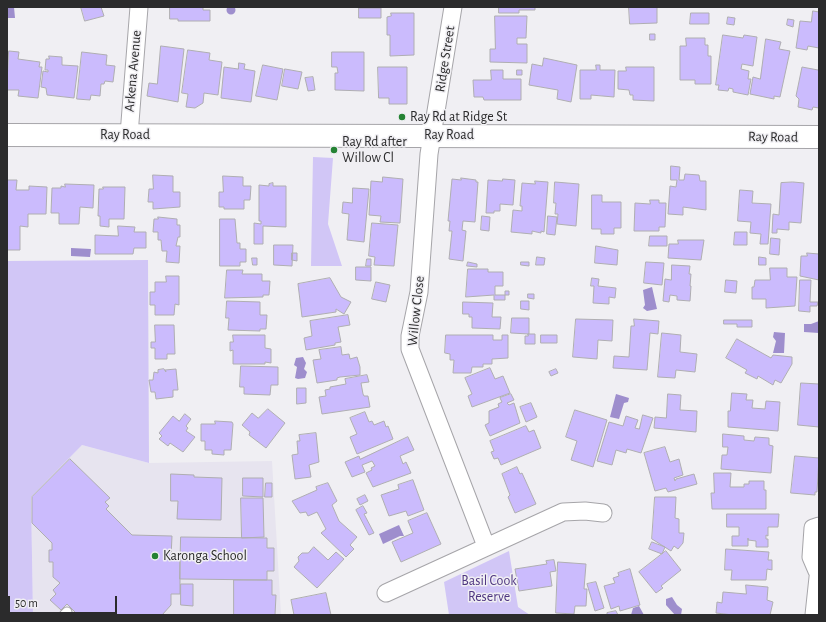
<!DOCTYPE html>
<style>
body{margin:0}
#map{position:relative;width:826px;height:622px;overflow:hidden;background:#f0eff3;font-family:"Alegreya Sans",sans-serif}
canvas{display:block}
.frame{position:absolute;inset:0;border:8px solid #2b2b2c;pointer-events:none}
.scale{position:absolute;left:8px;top:596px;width:109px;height:18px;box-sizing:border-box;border:2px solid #2b2b2c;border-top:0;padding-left:5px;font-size:12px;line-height:14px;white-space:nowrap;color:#2b2b2c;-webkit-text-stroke:3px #f0eff3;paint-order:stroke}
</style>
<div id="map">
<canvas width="826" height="622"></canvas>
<div class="frame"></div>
<div class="scale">50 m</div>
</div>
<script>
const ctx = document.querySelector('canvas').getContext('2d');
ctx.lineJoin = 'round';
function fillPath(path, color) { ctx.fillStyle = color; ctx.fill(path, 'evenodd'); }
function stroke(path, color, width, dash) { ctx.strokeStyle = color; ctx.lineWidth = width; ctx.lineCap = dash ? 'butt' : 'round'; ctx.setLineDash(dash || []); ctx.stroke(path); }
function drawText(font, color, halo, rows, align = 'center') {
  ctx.font = font + ' "Alegreya Sans",sans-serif'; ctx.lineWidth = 3; ctx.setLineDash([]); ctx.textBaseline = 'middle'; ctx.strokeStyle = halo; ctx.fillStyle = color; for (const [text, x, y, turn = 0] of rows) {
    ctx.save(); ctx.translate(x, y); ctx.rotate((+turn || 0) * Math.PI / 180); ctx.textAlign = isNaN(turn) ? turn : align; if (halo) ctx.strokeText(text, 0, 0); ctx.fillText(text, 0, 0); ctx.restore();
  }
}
const built = new Path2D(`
 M 82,445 L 149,463 L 272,461 L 281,615 L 33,615 L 31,497 Z`);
const green = new Path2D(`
 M 313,157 L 333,158 L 328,224 L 342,266 L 311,266 Z
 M 148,260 L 149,463 L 82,445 L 31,497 L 33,615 L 7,615 L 7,261 Z
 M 509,551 L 518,607 L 530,615 L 449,615 L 444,582 Z`);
const water = new Path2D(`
 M226.5 10a4.5 4.5 0 1 1 9 0a4.5 4.5 0 1 1-9 0Z
 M 7,7 L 14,7 L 15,18 L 7,18 Z
 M 71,248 L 91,249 L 90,257 L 71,256 Z
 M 652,287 L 657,309 L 647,311 L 643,308 L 645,305 L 643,290 Z
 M 819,321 L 819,333 L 804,332 L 804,324 L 811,324 Z
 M 774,332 L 785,333 L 784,353 L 773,353 L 776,341 L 773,337 Z
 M 303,357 L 306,363 L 304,369 L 307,372 L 305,378 L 298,379 L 295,378 L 297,367 L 294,365 L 296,358 Z
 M 616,394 L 629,398 L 628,402 L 624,403 L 619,419 L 610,417 Z
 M 399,525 L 404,536 L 400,536 L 383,544 L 379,534 Z
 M 672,597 L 677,605 L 682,609 L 681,615 L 675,615 L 666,605 L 666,599 Z
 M 639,606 L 644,615 L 631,615 L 633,608 Z`);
const building = new Path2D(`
 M 81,7 L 101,7 L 104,16 L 85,21 Z
 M 170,7 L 203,7 L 203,10 L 210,10 L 210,21 L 178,21 L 178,19 L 170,19 Z
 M 499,7 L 535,7 L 535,10 L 519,10 L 519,13 L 499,13 Z
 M 629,7 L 657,7 L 657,23 L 630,24 Z
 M 359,8 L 381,8 L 381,18 L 359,18 Z
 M 813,11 L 819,12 L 819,48 L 808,46 L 807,50 L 796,48 L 800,21 L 811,22 Z
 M 391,13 L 414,13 L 414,55 L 390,56 L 390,35 L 387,35 L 387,17 L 391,16 Z
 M 691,13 L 709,13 L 709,24 L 690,24 Z
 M 495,16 L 527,16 L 526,38 L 517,38 L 517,44 L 527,44 L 527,63 L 490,62 L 490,49 L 495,49 Z
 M 728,17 L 735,18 L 734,25 L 727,24 Z
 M 788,19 L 794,20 L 793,27 L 787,25 Z
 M 650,34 L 655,34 L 655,40 L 650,40 Z
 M 723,35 L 743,38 L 744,35 L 757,37 L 753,66 L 742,64 L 741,69 L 749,71 L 748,79 L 751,79 L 748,95 L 733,92 L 733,89 L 729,88 L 728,91 L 718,90 L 719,85 L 716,85 Z
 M 686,38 L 705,38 L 705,45 L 708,45 L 708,56 L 711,56 L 711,84 L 695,84 L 695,80 L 680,80 L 680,46 L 686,46 Z
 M 766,39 L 781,42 L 779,49 L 790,51 L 780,97 L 774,96 L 774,99 L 750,94 L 753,77 L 760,79 Z
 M 161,46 L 184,49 L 178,102 L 147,96 L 149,83 L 157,84 Z
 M 188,50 L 210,53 L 209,60 L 222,62 L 218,95 L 204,93 L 203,103 L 195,108 L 186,107 L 188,94 L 182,93 Z
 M 9,51 L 19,52 L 18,59 L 40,62 L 39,67 L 42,67 L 38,98 L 18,96 L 19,90 L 7,90 Z
 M 82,52 L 107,55 L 106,65 L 115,66 L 113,82 L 105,81 L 104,84 L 101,84 L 100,96 L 91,95 L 90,100 L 77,99 Z
 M 332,52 L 364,52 L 364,91 L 335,90 L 335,73 L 338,73 L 337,67 L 332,67 Z
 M 49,56 L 62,57 L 62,65 L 78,66 L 74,98 L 47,95 L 46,88 L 41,87 L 43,71 L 48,72 L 48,70 L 45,70 L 46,59 L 49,59 Z
 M 544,58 L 577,65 L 571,102 L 557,99 L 558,90 L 529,85 L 532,64 L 542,66 Z
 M 239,63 L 245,64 L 244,69 L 255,71 L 251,102 L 221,98 L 224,67 L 238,69 Z
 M 263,65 L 283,69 L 277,100 L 256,96 Z
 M 596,65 L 600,65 L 600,70 L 615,70 L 614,97 L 591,95 L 591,99 L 580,99 L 580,70 L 596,70 Z
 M 819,66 L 819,108 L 813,107 L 812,110 L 798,107 L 799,99 L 796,96 L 802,67 L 818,70 Z
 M 378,67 L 407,67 L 407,104 L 389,104 L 389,98 L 379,98 Z
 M 626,67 L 654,67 L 654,101 L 633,100 L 633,95 L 630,95 L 629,90 L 618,89 L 618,71 L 626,71 Z
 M 285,69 L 302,72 L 298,89 L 282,86 Z
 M 491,70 L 503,70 L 503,79 L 521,79 L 521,100 L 484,100 L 483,97 L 474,97 L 473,80 L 491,80 Z
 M 517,70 L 522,70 L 522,75 L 517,75 Z
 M 313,77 L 315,90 L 308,91 L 305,78 Z
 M 671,166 L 680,167 L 679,180 L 684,180 L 685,174 L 699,175 L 700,181 L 706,181 L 706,210 L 683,207 L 683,215 L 668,214 L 670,186 L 676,187 L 677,180 L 671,180 Z
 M 153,175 L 173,176 L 173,192 L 180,192 L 180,207 L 153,209 L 153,202 L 148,202 L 149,189 L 153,189 Z
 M 223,176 L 243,177 L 243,186 L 251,186 L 250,200 L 244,200 L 244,209 L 224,209 L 224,207 L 219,207 L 219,192 L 223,192 Z
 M 383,177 L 403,179 L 400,223 L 380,222 L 381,216 L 369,215 L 371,181 L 382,182 Z
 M 461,178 L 476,180 L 476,182 L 478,182 L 475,222 L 463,221 L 462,230 L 466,231 L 463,261 L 449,259 L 452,231 L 449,231 L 450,221 L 448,221 L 452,179 L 461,180 Z
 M 503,179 L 515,180 L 513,205 L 500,204 L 500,211 L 494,211 L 494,213 L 486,213 L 488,180 L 502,181 Z
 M 7,180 L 17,180 L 16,190 L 29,190 L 29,186 L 47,187 L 46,214 L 28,214 L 28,227 L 20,226 L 20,250 L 7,250 Z
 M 535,181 L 548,182 L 544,232 L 541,231 L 541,233 L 532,231 L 532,234 L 511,232 L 513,210 L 522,211 L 522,206 L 520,206 L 522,183 L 535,184 Z
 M 555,182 L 579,184 L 576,226 L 557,224 L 558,214 L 555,214 L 556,203 L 554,203 Z
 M 793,182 L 804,183 L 801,223 L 789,222 L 789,230 L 777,229 L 777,233 L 772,233 L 773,214 L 779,215 L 781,183 Z
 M 273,183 L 273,186 L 286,186 L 286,227 L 263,226 L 263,244 L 254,244 L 254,223 L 261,224 L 261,221 L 259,221 L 259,185 L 269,186 L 269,184 Z
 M 65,184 L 94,185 L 93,208 L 80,207 L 79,224 L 59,224 L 59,213 L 51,213 L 52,188 L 61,188 L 61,186 L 65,187 Z
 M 103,187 L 125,187 L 124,219 L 109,219 L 109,227 L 100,226 L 100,216 L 98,216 L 99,189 L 103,189 Z
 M 353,188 L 369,189 L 364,242 L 347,240 L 349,214 L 342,213 L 343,202 L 352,203 Z
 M 740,190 L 753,191 L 752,203 L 771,204 L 768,244 L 760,244 L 761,234 L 750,233 L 751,222 L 738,221 Z
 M 592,195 L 602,195 L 602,202 L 621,202 L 621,228 L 614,228 L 614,234 L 601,234 L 601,229 L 592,229 Z
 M 650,200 L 659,200 L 659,203 L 666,203 L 665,227 L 659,227 L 659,231 L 634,231 L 635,203 L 650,204 Z
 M 482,216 L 490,217 L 489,231 L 481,230 Z
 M 548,216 L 557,217 L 555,235 L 547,234 Z
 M 158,217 L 177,219 L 177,225 L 180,225 L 180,237 L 178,237 L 176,246 L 180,246 L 179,263 L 166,262 L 167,251 L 162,251 L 161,240 L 158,240 L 158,232 L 153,232 L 154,219 L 158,219 Z
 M 220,219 L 235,219 L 237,243 L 240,243 L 240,249 L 246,249 L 246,262 L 240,262 L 240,266 L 220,266 Z
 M 372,223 L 398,225 L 394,266 L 374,265 L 375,257 L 369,256 Z
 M 118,226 L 135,227 L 134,232 L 146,232 L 146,248 L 134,248 L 133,254 L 95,254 L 95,235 L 118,236 Z
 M 735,232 L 747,232 L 747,245 L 734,245 Z
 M 650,236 L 667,236 L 667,246 L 649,246 Z
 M 771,238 L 780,239 L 779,255 L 770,254 Z
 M 678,240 L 704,240 L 701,260 L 668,258 L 669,244 L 678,244 Z
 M 274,245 L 293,245 L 292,266 L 274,265 Z
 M 596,246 L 618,250 L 617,265 L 595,263 Z
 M 292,253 L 297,253 L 297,261 L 292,260 Z
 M 807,253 L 819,254 L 819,280 L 800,276 L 801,256 L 807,256 Z
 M 537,257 L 545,258 L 544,265 L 536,265 Z
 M 759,257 L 766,258 L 766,265 L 759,265 Z
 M 252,258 L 257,258 L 257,265 L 253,265 Z
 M 367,259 L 371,259 L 371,266 L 366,266 Z
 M 468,262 L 477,264 L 477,267 L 467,266 Z
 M 521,262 L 529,262 L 529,266 L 521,265 Z
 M 646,262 L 664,263 L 662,285 L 644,283 Z
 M 672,265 L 690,266 L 689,274 L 691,274 L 690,286 L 691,286 L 690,301 L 677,300 L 677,296 L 670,295 L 669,302 L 663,301 L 665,279 L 671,280 Z
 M 356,267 L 371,267 L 371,281 L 356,280 Z
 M 770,268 L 787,268 L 787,277 L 797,277 L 795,306 L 766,308 L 766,299 L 752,299 L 752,287 L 754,287 L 755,280 L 770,280 Z
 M 468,269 L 488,269 L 488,272 L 503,272 L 503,286 L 495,286 L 495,295 L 505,295 L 505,291 L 509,291 L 509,295 L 505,295 L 505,300 L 494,300 L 494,295 L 466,297 Z
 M 227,270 L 243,270 L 242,274 L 262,274 L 262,281 L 270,281 L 269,295 L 263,295 L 263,297 L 225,298 Z
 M 166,276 L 179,276 L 179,305 L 175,304 L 174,315 L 155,315 L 155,305 L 150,305 L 150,292 L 155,292 L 155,282 L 166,282 Z
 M 330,278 L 341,297 L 351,302 L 344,314 L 336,309 L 336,312 L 302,317 L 298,284 Z
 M 592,278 L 599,279 L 598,286 L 616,288 L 615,298 L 609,297 L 609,304 L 593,303 L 594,286 L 591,286 Z
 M 726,280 L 737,281 L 736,293 L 725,292 Z
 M 800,280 L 811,280 L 810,302 L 818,302 L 817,306 L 810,306 L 810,312 L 799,311 Z
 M 376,282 L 390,285 L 386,302 L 372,299 Z
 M 528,294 L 534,294 L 534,299 L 528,298 Z
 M 227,301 L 260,302 L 260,315 L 267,315 L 266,329 L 260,329 L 260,331 L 228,330 L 229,318 L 226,318 Z
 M 521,301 L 529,301 L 529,310 L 521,309 Z
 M 463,302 L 493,303 L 492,317 L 501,317 L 500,329 L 472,328 L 472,317 L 469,317 L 469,314 L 463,314 Z
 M 348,315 L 350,325 L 338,327 L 341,342 L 335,343 L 335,345 L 306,350 L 304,338 L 312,336 L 310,321 Z
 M 512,318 L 529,318 L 529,334 L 511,333 Z
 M 576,319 L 613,320 L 612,341 L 598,340 L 597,359 L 573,357 Z
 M 634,319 L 659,321 L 658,334 L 650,333 L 647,370 L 613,368 L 614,356 L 629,357 L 631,326 L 634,326 Z
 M 724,320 L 752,320 L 752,327 L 737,327 L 737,324 L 724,324 Z
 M 155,325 L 174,325 L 175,354 L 167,354 L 167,359 L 155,359 L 155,348 L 151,348 L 151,342 L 155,342 Z
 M 662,333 L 681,335 L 680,352 L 697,354 L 695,372 L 676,370 L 675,378 L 658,377 Z
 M 528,334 L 535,334 L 535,344 L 525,344 L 525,336 L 528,336 Z
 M 233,335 L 265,335 L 265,348 L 271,349 L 271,363 L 265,362 L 265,364 L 233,364 L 233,350 L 230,351 L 230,342 L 233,342 Z
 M 446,335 L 493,335 L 493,340 L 502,340 L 502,335 L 508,335 L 508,358 L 492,359 L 492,364 L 483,364 L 483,367 L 472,367 L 471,373 L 453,373 L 454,360 L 450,360 L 450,354 L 445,353 Z
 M 541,335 L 557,335 L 557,343 L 541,343 Z
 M 737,339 L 771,358 L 773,355 L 792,357 L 792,364 L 781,383 L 775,380 L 773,385 L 758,376 L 757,379 L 745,373 L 747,370 L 726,358 Z
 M 341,347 L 342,355 L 349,354 L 350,359 L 357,357 L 360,367 L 360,375 L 340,377 L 337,378 L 337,380 L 317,383 L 313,360 L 321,359 L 319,350 Z
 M 241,366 L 278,367 L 278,385 L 271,385 L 270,395 L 244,394 L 244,387 L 240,387 Z
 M 490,368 L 495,379 L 503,376 L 510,393 L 472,407 L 468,396 L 472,394 L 465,378 Z
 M 164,369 L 166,372 L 165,370 L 176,369 L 178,390 L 173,390 L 173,397 L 156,399 L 155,392 L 151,392 L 149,380 L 153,380 L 154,372 L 158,373 L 158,370 Z
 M 556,369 L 558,373 L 551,376 L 549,372 Z
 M 367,375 L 369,382 L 361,383 L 363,394 L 364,396 L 368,396 L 370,407 L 322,414 L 319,397 L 326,396 L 325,390 L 330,389 L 330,387 L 346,384 L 345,379 Z
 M 801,383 L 819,384 L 819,427 L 798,425 Z
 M 297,388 L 306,388 L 306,403 L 297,404 Z
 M 732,393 L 747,394 L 746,400 L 753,400 L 752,408 L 765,409 L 766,401 L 780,402 L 778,431 L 728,427 L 728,411 L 730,411 Z
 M 511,394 L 514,400 L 507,403 L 509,405 L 514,403 L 520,423 L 490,436 L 485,425 L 489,423 L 489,411 L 499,407 L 498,404 L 502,402 L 500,398 Z
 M 668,394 L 681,395 L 680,410 L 697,411 L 696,432 L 654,428 L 655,417 L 666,418 Z
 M 531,403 L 537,417 L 526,422 L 520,407 Z
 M 268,409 L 285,423 L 266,448 L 249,435 L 250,432 L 242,425 L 252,413 L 258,418 Z
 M 575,410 L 607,420 L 593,467 L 571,460 L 577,441 L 566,437 Z
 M 365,412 L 369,422 L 372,421 L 374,425 L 384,421 L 386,427 L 388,426 L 393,439 L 357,454 L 350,437 L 357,434 L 350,418 Z
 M 185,414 L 191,419 L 186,426 L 188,428 L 186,431 L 195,437 L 183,452 L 170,443 L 168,446 L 159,439 L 162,436 L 159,433 L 173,416 L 179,421 Z
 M 643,415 L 653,418 L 641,453 L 627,449 L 626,453 L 616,450 L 612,465 L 597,461 L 609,422 L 623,426 L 626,416 L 638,420 L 635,428 L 639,429 Z
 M 215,421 L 232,422 L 233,424 L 231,450 L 224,450 L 224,455 L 212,454 L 212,450 L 205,450 L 205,441 L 201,441 L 201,424 L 215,424 Z
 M 526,426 L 529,432 L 534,430 L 541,448 L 501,465 L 498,458 L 494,459 L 491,452 L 494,451 L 490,441 Z
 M 316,433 L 319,462 L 309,465 L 311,477 L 295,479 L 292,455 L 298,454 L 297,441 L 300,441 L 299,435 Z
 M 723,434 L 744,436 L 744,440 L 754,441 L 755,437 L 769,438 L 769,445 L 773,446 L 771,473 L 721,469 L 722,455 L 727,455 L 728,447 L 723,447 Z
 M 408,437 L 414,450 L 400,456 L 403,464 L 406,462 L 411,473 L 373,487 L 366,473 L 372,470 L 371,468 L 375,466 L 372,461 L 362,465 L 365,472 L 352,477 L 345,462 L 359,456 L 360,459 Z
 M 665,447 L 670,462 L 679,459 L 683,475 L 674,478 L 675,481 L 676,479 L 694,474 L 697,484 L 668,492 L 666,488 L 655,491 L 644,453 Z
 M 795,456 L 819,458 L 817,492 L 815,492 L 815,495 L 791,493 Z
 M 70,459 L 110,498 L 105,502 L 109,506 L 106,509 L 132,535 L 172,536 L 171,557 L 180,557 L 180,594 L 171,594 L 171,605 L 162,615 L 78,615 L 67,604 L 61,610 L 50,600 L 56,594 L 53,590 L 60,583 L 53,577 L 53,562 L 49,562 L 49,550 L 52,550 L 52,543 L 32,523 L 32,497 Z
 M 517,467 L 520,474 L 522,473 L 536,504 L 515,513 L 508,497 L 510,495 L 502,474 Z
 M 714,473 L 731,473 L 730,487 L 744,487 L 744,484 L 749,484 L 749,481 L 764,481 L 764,490 L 766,490 L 766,509 L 712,509 L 711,493 L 714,493 Z
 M 171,474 L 194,475 L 194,477 L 222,478 L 221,520 L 177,519 L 178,501 L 171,501 Z
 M 243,478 L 263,478 L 263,497 L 243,496 Z
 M 413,480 L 424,510 L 408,516 L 406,511 L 389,516 L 381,495 L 399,489 L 398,485 Z
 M 266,483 L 272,483 L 272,497 L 265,497 Z
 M 328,483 L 337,501 L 332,505 L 339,521 L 357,537 L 350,545 L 354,549 L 346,557 L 321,533 L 326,529 L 317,512 L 308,516 L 306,512 L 300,513 L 292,501 L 317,490 L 316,487 Z
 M 365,495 L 368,501 L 360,505 L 357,499 Z
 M 655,497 L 676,497 L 675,518 L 679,519 L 679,533 L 684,533 L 683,543 L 678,549 L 674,546 L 671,551 L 652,539 Z
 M 241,498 L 263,498 L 264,537 L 242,538 Z
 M 363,506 L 367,513 L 364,514 L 374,533 L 369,535 L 356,510 Z
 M 427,513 L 441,544 L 401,562 L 392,542 L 413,533 L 408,521 Z
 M 727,514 L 779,514 L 778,527 L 768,527 L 768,536 L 766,535 L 766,539 L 768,539 L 768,547 L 756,547 L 756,541 L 748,540 L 748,538 L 748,546 L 732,546 L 732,536 L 739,536 L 739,527 L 727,527 Z
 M 181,537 L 267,538 L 267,548 L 274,548 L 274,571 L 267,571 L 267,580 L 180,579 Z
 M 652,542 L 665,547 L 662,554 L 649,549 Z
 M 314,547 L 328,560 L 336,552 L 344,559 L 317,588 L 294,567 L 299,561 L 298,557 L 302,553 L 308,553 Z
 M 726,549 L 769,552 L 768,560 L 772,560 L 772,570 L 767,569 L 766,580 L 731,580 L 732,570 L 725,570 Z
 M 666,551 L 681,570 L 661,586 L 663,588 L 656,593 L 639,572 Z
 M 554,560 L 556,571 L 550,572 L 552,586 L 519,591 L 515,569 L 547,564 L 546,561 Z
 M 558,562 L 586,564 L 584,589 L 587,589 L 586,606 L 575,606 L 574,614 L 556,613 Z
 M 630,569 L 640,605 L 620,611 L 619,606 L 611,609 L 604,586 L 615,583 L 613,578 L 619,576 L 618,573 Z
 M 234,580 L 272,580 L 272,595 L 276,595 L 275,615 L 234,615 Z
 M 596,582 L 604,608 L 595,611 L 587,584 Z
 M 181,584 L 193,584 L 193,606 L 181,605 Z
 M 746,585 L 768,587 L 767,600 L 773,602 L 770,615 L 733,615 L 716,613 L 717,602 L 722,603 L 723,592 L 746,594 Z
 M 326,593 L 331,615 L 294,615 L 291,600 Z
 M 616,611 L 618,615 L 607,615 L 607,613 Z`);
const lane = new Path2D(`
 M 64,615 L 67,612`);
const street = new Path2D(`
 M 453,7 L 429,154 L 419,292 L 410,336 L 410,349 L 486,546
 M 129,135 L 139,7
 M 817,571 L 811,557 L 813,528 L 819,526
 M 386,593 L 563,512 L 585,511 L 603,513
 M 814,615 L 819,568`);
const secondary = new Path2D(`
 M 7,135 L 819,137`);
const markers = [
 [402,117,4,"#248233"],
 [334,150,4,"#248233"],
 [155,556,4,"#248233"]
];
const streetNames = [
 ["Ridge Street",445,59,-81],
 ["Arkena Avenue",133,71,-85],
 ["Ray Road",125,135],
 ["Ray Road",449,135],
 ["Ray Road",773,137,1],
 ["Willow Close",416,311,-84]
];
const poiNames = [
 ["Ray Rd at Ridge St",410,117],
 ["Ray Rd after",342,142],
 ["Willow Cl",342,158],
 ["Karonga School",163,556]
];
const parkNames = [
 ["Basil Cook",489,581],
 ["Reserve",489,597]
];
fillPath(built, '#e7e4ef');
fillPath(green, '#d1c6f6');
fillPath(water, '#9e8ecd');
fillPath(building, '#cbbbfd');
stroke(building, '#afaeb1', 1);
stroke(lane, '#a6a5a9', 11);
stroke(street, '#a6a5a9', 19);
stroke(secondary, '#a6a5a9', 24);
stroke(lane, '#fff', 9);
stroke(street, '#fff', 17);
stroke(secondary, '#fff', 22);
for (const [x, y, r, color] of markers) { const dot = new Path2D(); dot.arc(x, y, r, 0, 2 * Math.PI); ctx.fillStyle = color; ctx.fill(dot); stroke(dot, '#f0eff3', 1.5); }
drawText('14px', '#2b2b2c', '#f0eff3', streetNames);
drawText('14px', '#2b2b2c', '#f0eff3', poiNames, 'left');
drawText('14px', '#4f3681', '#f0eff3', parkNames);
</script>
